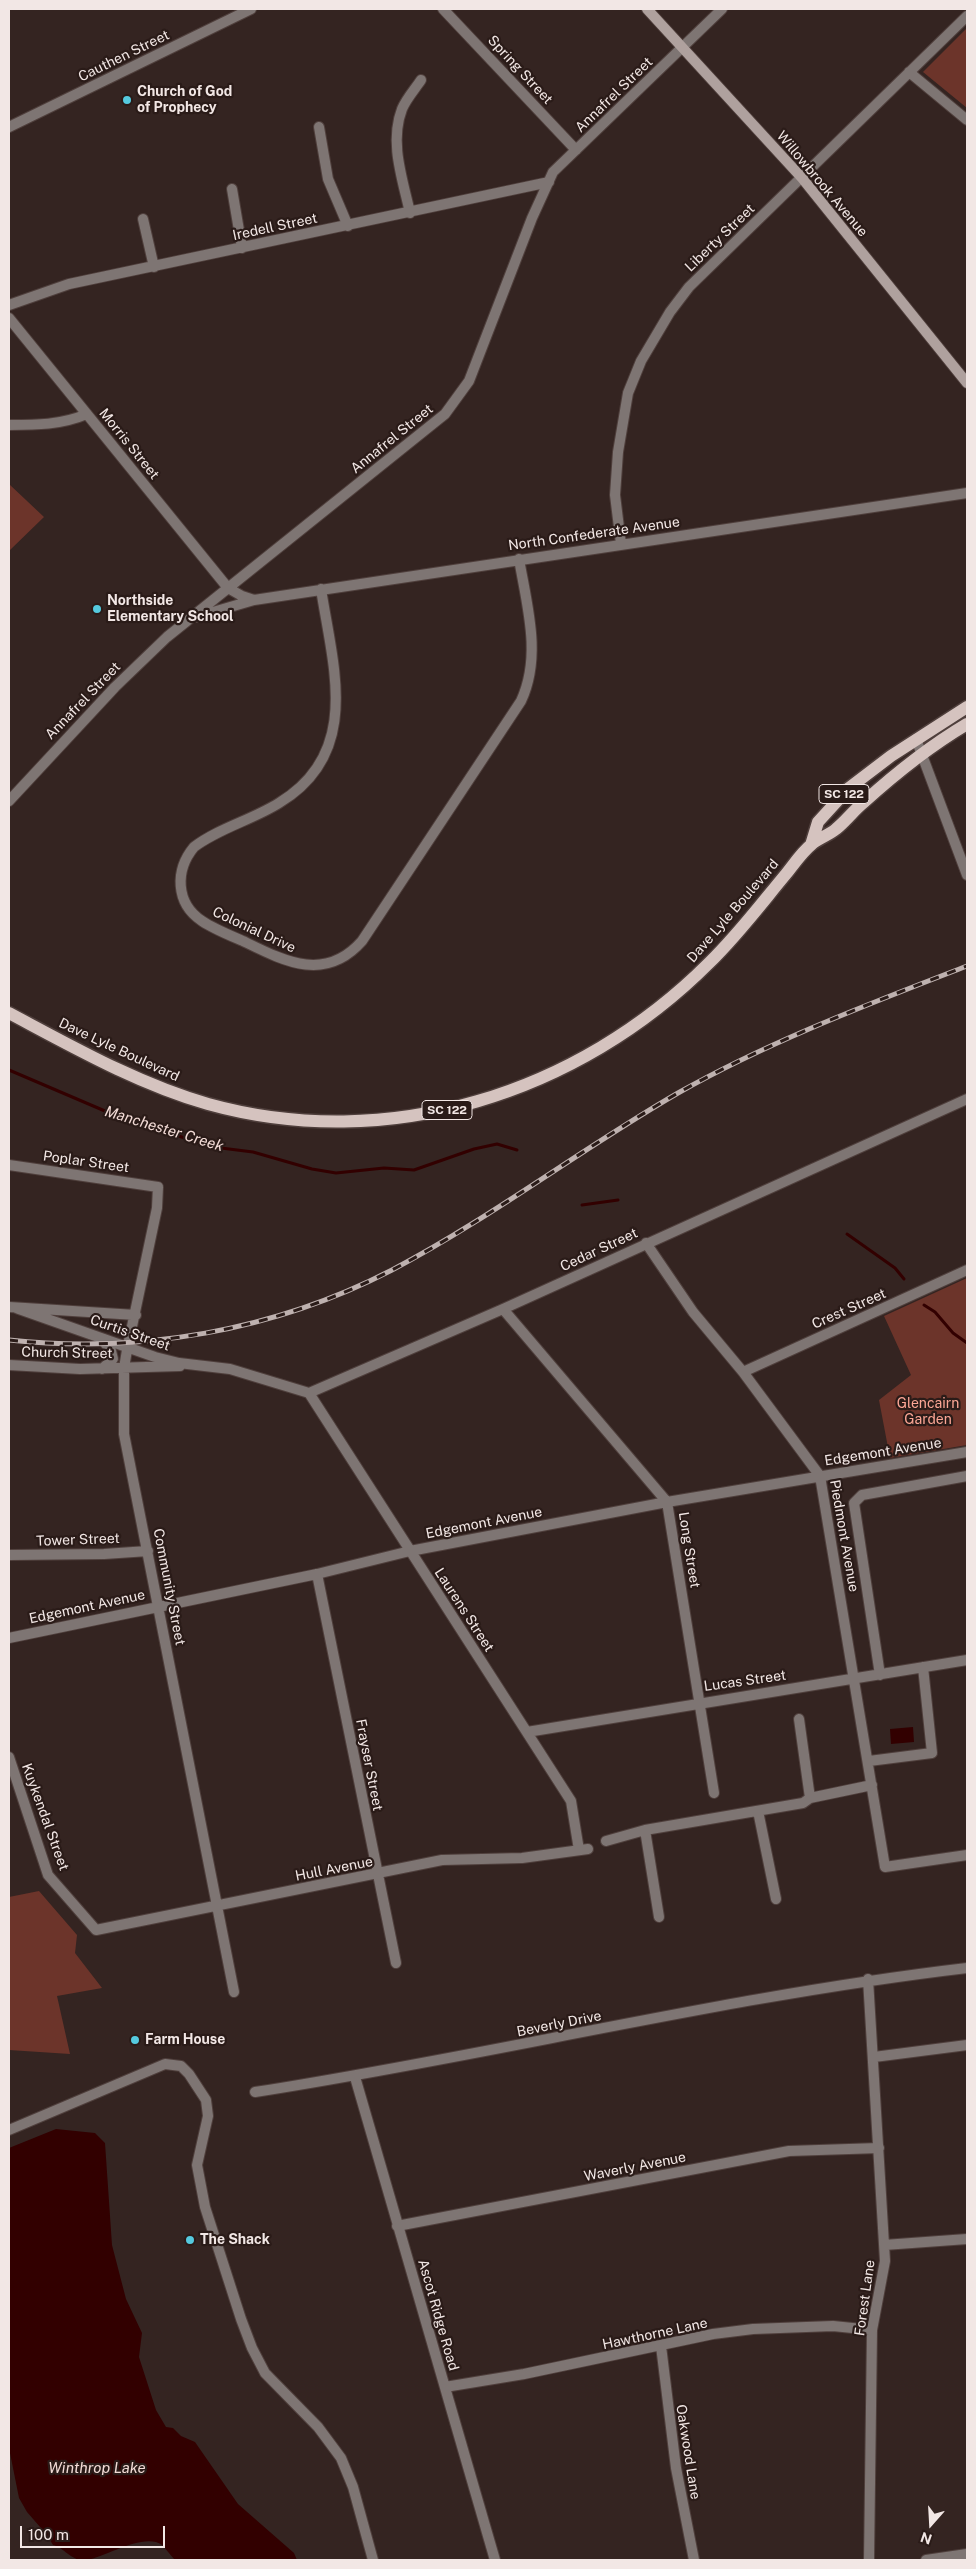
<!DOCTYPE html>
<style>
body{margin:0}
#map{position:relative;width:976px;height:2569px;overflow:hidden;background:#342421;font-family:"Public Sans",sans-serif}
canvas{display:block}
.frame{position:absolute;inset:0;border:10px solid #f2e7e5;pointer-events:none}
.north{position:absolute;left:906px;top:2499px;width:50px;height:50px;-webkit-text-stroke:4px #2a1b18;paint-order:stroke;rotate:199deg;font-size:14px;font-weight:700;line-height:20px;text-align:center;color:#f2e7e5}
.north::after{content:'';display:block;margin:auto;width:18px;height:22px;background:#f2e7e5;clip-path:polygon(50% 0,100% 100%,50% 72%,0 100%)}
.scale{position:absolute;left:20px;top:2526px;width:145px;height:22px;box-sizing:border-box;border:2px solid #f2e7e5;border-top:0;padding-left:6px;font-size:15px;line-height:18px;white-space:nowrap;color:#f2e7e5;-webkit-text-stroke:4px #2a1b18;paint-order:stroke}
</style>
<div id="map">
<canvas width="976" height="2569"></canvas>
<div class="frame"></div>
<div class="north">N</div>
<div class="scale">100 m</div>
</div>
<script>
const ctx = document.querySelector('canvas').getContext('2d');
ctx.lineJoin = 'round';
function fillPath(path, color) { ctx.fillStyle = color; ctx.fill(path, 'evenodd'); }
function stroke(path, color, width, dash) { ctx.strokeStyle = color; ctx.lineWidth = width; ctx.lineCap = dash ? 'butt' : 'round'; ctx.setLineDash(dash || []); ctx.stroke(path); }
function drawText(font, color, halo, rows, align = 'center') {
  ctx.font = font + ' "Public Sans",sans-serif'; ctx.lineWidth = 4.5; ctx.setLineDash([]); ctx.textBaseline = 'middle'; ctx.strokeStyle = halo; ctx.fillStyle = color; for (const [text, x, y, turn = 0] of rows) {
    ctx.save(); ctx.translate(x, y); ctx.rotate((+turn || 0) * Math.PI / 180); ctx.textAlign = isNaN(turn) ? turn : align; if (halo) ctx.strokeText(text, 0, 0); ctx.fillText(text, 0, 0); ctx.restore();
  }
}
const green = new Path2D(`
 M 967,28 L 967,108 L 923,72 Z
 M 9,484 L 44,517 L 9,551 Z
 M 967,1278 L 967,1445 L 890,1458 L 879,1400 L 911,1375 L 884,1316 Z
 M 39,1891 L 77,1935 L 75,1953 L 102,1988 L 57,1996 L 70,2054 L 9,2050 L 9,1897 Z`);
const water = new Path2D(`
 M 913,1727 L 914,1742 L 891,1744 L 890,1729 Z
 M 56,2129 L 95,2133 L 105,2143 L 112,2245 L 126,2299 L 142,2333 L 139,2357 L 156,2410 L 166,2427 L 173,2428 L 181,2436 L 195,2442 L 238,2504 L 294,2553 L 297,2560 L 175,2560 C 171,2556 166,2549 162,2545 C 144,2532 106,2557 87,2560 C 73,2563 65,2548 53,2545 L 47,2535 L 27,2512 L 19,2498 L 9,2448 L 9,2148 Z`);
const stream = new Path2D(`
 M 9,1070 L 119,1117 L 213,1147 L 253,1152 L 312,1169 L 336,1173 L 384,1168 L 414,1170 L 474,1149 L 497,1144 L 517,1150
 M 582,1205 L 618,1200
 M 847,1234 L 895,1268 L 904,1279
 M 924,1305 L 935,1312 L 953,1333 L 967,1343`);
const street = new Path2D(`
 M 443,9 L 576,150
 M 909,72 L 967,120
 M 9,127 L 251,9
 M 319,127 L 328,179 L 348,226
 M 232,189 L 242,248
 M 410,213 C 403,180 389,143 402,109 C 406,99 415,89 421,80
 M 143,219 L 154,267
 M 9,305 L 69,284 L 549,182
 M 9,318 L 228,588 L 242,596 L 254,600 L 967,493
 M 9,425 C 36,425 61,425 87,414
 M 621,544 L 615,495 L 618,452 L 628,393 L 641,361 L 670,312 L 689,287 L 967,16
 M 321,589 C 333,667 362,753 279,803 C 252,820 219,828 194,847 C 175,870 175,903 202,921 C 214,929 229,935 243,941 C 284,961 325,983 362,941 L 521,701 C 542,656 527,606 519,559
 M 196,617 L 254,600
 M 916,739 L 967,875
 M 9,801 L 115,687 L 167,637 L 445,414 L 469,381 L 532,218 L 553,172 L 722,9
 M 9,1165 L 158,1187 L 157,1208 L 127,1350 L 124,1368 L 124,1434 L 234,1992
 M 646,1243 L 693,1312 L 743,1372 L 820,1476 L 885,1867 L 967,1855
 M 9,1307 L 136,1315
 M 16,1308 L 155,1357 L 179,1363 L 230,1369 L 309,1393 L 503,1309 L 967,1099
 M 503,1309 L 667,1502 L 714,1793
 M 9,1365 L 80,1369 L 180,1366
 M 102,1369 L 113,1359 L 111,1351 L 102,1339 L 104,1339
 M 743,1372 L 967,1270
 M 309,1393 L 571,1801 L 579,1850
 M 9,1555 L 104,1554 L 148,1551
 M 317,1574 L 396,1963
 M 9,1638 L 317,1574 L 410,1551 L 667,1502 L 967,1452
 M 880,1675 L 854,1503 L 862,1495 L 967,1476
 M 799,1719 L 810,1798 L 872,1785
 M 527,1732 L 967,1660
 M 9,1757 L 48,1875 L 96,1930 L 442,1860 L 522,1858 L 588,1849
 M 869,1761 L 932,1753 L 923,1667
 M 758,1811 L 776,1899
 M 645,1830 L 659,1917
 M 606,1841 L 645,1830 L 803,1803 L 810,1798
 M 868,1979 L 885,2261 L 872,2330 L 869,2560
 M 874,2057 L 967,2045
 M 355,2077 L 495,2560
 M 255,2092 C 493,2055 728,1996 967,1968
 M 9,2130 L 165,2064 L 181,2066 L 189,2074 L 206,2100 L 208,2116 L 197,2165 L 205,2207 L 241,2319 L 252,2348 L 265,2373 L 318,2427 L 341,2458 L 353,2487 L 373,2560
 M 397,2226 L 789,2151 L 879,2148
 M 884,2245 L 967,2239
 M 661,2346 L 676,2468 L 694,2560
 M 445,2387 L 524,2374 L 713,2334 L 753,2329 L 833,2326 L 872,2330
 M 926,2560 L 967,2554`);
const secondary = new Path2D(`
 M 647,9 L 802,178 L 967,383`);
const primary = new Path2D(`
 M 811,845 L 818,822 L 849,788 L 891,756 L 967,707
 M 9,1013 C 73,1047 138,1084 208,1104 C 388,1154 578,1094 709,963 C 737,936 761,904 786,874 C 794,864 802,852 812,844 C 819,838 829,835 836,829 C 846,821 854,810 864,802 C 896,773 930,746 967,724`);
const rail = new Path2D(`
 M 9,1340 C 140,1354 274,1331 392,1270 C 491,1218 581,1149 678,1093 C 770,1041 869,1004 967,966`);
const markers = [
 [127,100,5,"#55cadf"],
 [97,609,5,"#55cadf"],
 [135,2040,5,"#55cadf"],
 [190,2240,5,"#55cadf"]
];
const shields = [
 [844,794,50],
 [447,1110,50]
];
const shieldNames = [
 ["SC 122",844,794],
 ["SC 122",447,1110]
];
const streetNames = [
 ["Cauthen Street",124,56,-26],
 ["Spring Street",520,70,47],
 ["Annafrel Street",614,95,-44],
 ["Willowbrook Avenue",822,184,50],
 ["Iredell Street",275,227,-12],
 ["Liberty Street",720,238,-44],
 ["Annafrel Street",392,439,-39],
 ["Morris Street",129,444,51],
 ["North Confederate Avenue",594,534,-8],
 ["Annafrel Street",83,701,-46],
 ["Dave Lyle Boulevard",733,911,-49],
 ["Colonial Drive",254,930,25],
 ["Dave Lyle Boulevard",119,1050,25],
 ["Poplar Street",86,1162,8],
 ["Cedar Street",599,1250,-25],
 ["Crest Street",849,1309,-24],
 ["Curtis Street",130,1333,19],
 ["Church Street",67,1353,1],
 ["Edgemont Avenue",883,1452,-9],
 ["Edgemont Avenue",484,1523,-11],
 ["Piedmont Avenue",844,1536,80],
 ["Tower Street",78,1540,-2],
 ["Long Street",689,1550,81],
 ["Community Street",169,1587,79],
 ["Edgemont Avenue",87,1607,-12],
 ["Laurens Street",464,1610,57],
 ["Lucas Street",745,1681,-8],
 ["Frayser Street",369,1765,79],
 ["Kuykendal Street",45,1817,70],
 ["Hull Avenue",334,1869,-11],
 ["Beverly Drive",559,2024,-11],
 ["Waverly Avenue",635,2167,-11],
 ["Forest Lane",865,2298,-82],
 ["Ascot Ridge Road",438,2315,74],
 ["Hawthorne Lane",655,2334,-12],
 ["Oakwood Lane",688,2452,81]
];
const poiNames = [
 ["Church of God",137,92],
 ["of Prophecy",137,108],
 ["Northside",107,601],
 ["Elementary School",107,617],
 ["Farm House",145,2040],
 ["The Shack",200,2240]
];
const parkNames = [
 ["Glencairn",928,1404],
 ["Garden",928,1420]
];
const waterNames = [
 ["Manchester Creek",164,1129,17],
 ["Winthrop Lake",97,2468]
];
fillPath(green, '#6c342a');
fillPath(water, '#320000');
stroke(stream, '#320000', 3);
stroke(street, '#4f3f3c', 12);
stroke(secondary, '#4f3f3c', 12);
stroke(primary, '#4f3f3c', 15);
stroke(street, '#7e7573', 10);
stroke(secondary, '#afa19e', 10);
stroke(primary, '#d5c3bf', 12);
stroke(rail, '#beb1af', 5);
stroke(rail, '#2a1b18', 3, [9]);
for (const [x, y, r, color] of markers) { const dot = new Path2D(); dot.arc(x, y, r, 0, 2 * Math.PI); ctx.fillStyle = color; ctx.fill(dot); stroke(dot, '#2a1b18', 2); }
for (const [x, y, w] of shields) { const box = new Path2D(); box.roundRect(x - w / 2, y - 9.5, w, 19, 4); ctx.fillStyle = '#2a1b18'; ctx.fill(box); stroke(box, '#f2e7e5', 1); }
drawText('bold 12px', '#f2e7e5', null, shieldNames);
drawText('14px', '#f2e7e5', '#2a1b18', streetNames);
drawText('bold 14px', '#f2e7e5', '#2a1b18', poiNames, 'left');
drawText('14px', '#fca695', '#2a1b18', parkNames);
drawText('italic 15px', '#f2dbd6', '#2a1b18', waterNames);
</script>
